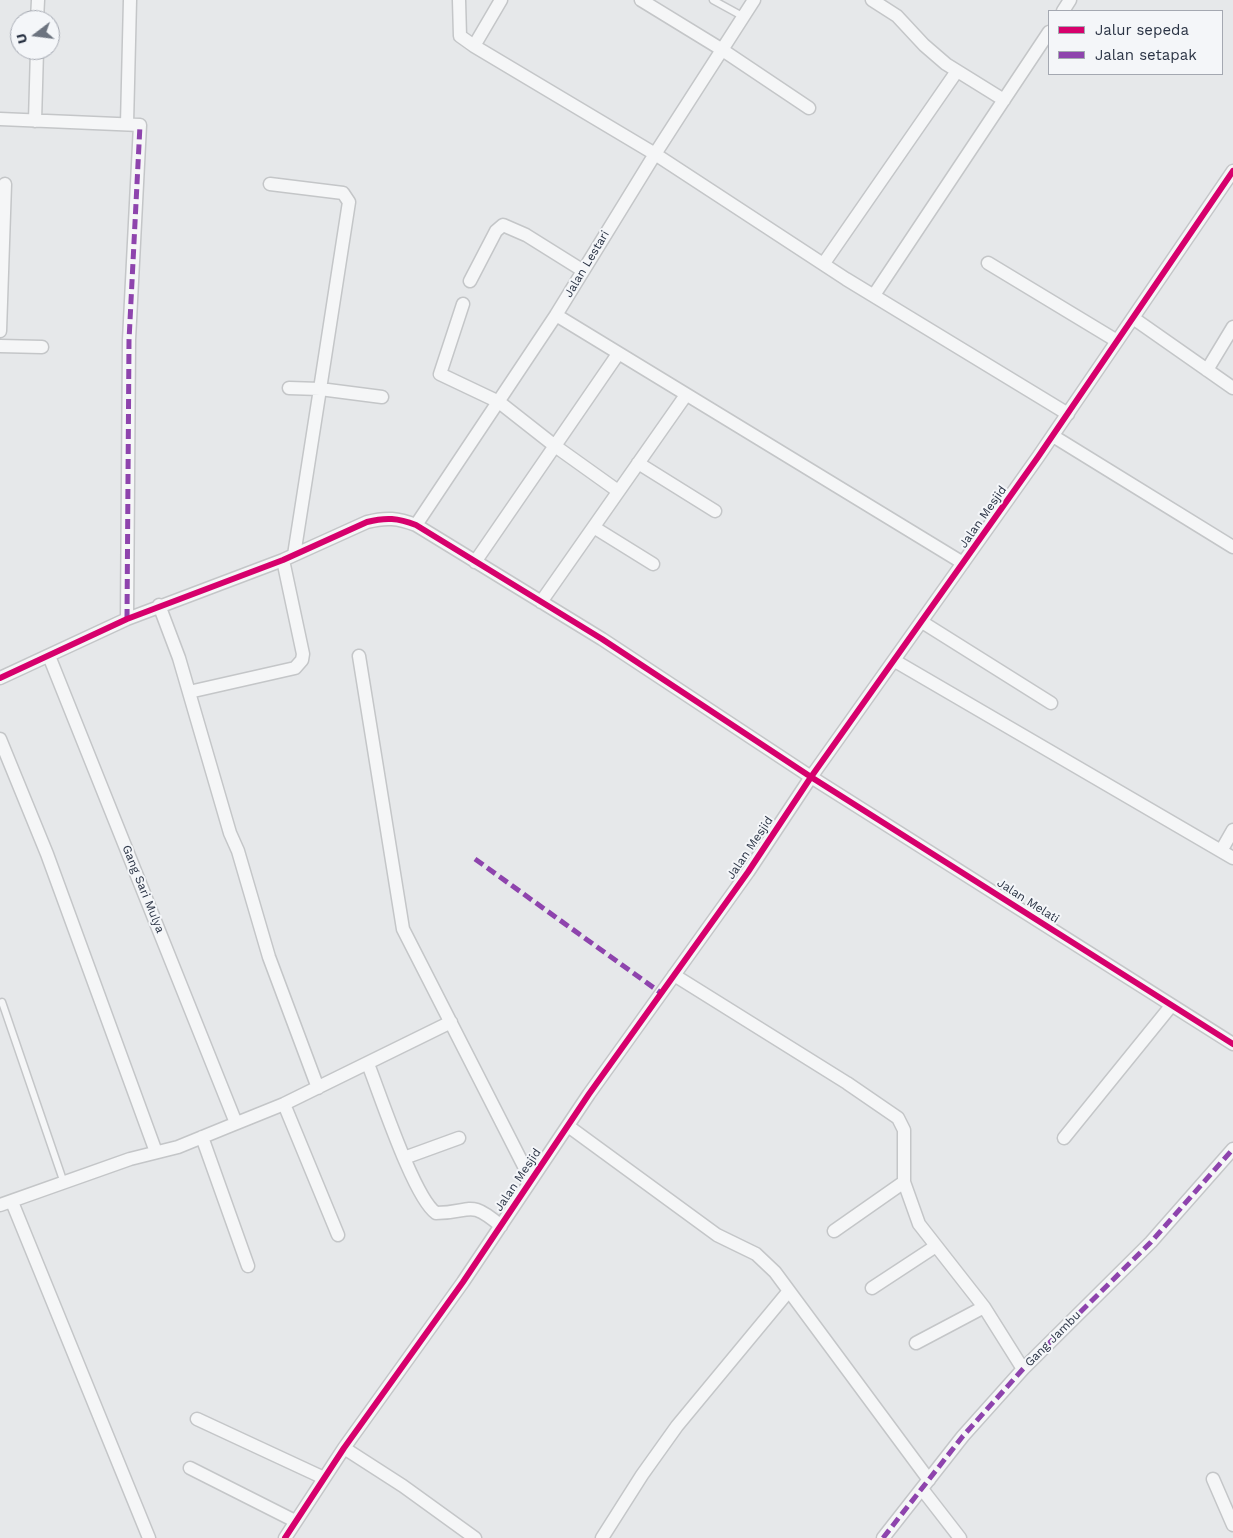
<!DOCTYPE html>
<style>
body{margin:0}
#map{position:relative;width:1233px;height:1538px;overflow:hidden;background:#e6e8ea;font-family:"Work Sans",sans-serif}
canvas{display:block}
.legend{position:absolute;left:1048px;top:10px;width:175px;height:65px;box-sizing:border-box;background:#f4f6f9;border:1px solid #a4a8b1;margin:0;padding:6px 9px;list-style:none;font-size:15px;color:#2b3445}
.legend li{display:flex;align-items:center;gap:10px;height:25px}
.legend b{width:25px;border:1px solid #a4a8b1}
.north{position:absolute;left:10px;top:10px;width:50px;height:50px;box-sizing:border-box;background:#f4f6f9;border:1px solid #a4a8b1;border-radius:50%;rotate:255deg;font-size:14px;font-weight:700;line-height:20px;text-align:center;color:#2b3445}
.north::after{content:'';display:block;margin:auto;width:18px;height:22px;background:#6c737f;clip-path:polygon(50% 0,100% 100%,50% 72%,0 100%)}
</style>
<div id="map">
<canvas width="1233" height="1538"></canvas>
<ul class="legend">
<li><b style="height:6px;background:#d6006c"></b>Jalur sepeda</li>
<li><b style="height:6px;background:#8e44ad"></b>Jalan setapak</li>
</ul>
<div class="north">U</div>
</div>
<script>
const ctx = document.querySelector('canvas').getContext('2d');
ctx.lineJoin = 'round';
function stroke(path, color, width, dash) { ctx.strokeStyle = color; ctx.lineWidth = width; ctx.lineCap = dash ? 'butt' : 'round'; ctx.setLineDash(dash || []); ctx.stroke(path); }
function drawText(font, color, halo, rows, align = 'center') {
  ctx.font = font + ' "Work Sans",sans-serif'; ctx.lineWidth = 4; ctx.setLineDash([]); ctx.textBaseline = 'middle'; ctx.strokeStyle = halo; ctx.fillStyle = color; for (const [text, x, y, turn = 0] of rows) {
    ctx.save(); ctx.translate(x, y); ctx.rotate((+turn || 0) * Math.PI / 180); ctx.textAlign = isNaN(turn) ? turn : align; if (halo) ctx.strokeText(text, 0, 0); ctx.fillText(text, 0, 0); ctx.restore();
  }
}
const lane = new Path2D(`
 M 713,0 L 744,17
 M 2,1002 L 64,1183`);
const street = new Path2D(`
 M 459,0 L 460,36 L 474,46 L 655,154 L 846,279 L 1068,414
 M 641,0 L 721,49 L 809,108
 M 872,0 L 897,16 L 924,45 L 946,64 L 1004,100
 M 1063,11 L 1070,0
 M 37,20 L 38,0
 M 474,46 L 501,0
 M 0,119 L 140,125 L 129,340 L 127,619
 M 35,121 L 37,50
 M 127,124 L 130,0
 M 270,184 L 343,193 L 349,202 L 320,389 L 382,397
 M 824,263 L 957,71
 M 988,263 L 1117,341
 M 470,281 L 496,231 L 503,225 L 526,235 L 582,270
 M 874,295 L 1049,32
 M 463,304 L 440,374 L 499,402 L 555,446 L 618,491
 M 556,315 L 963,563
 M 1133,318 L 1233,388
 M 0,331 L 5,184
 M 0,346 L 42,347
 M 1207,370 L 1233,327
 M 289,388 L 320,389 L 294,555
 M 1053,436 L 1233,547
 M 638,463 L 715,511
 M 416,525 L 556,315 L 655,154 L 754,0
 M 595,528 L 653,564
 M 475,562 L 618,354
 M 541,602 L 686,395
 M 159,605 L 179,658 L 230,833 L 238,851 L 269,957 L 318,1088
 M 922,622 L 1051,703
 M 49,656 L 236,1123
 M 359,656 L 403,929 L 531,1180
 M 895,661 L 1233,858
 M 0,678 L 127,619 L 283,560 L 367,522 C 386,517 398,518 416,525 L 602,639 L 811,777 L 1233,1044
 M 189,692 L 295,668 L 302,660 L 303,654 L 283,560
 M 0,739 L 47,854 L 156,1152
 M 1221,851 L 1233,830
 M 674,975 L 847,1083 L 898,1118 L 904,1130 L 904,1182 L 919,1224 L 984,1307 L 1023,1369
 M 368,1064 C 380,1094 414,1198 436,1213 C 472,1213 468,1198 501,1226
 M 284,1104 L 338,1235
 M 568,1126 L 717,1235 L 756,1254 L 775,1272 L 929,1480
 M 202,1137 L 248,1266
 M 1064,1138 L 1171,1006
 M 404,1158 L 459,1138
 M 12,1202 L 149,1538
 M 0,1205 L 130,1159 L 178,1147 L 227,1127 L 284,1104 L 451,1022
 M 834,1231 L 904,1182
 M 872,1288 L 936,1246
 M 916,1343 L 984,1307
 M 197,1419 L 324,1478
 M 344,1448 L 403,1486 L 475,1538
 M 190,1468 L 295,1521
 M 1213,1479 L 1233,1525
 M 922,1489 L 960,1538
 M 285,1538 L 344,1448 L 463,1282 L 589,1094 L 748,872 L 811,777 L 1038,457 L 1233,171
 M 602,1538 L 642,1475 L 677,1426 L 788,1292
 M 883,1538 L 963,1436 L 1023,1369 L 1151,1242 L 1233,1149`);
const quiet = new Path2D(`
 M 127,619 L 129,340 L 140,125
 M 475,859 L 661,993
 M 883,1538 L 963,1436 L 1023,1369 L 1151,1242 L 1233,1149`);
const cycleway = new Path2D(`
 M 0,678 L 127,619 L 283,560 L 367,522 C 386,517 398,518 416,525 L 602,639 L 811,777 L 1233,1044
 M 285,1538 L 344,1448 L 463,1282 L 589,1094 L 748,872 L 811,777 L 1038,457 L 1233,171`);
const streetNames = [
 ["Jalan Lestari",587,264,-59],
 ["Jalan Mesjid",983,517,-55],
 ["Jalan Mesjid",750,848,-56],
 ["Gang Sari Mulya",143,889,68],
 ["Jalan Melati",1028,901,33],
 ["Jalan Mesjid",518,1180,-56],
 ["Gang Jambu",1053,1339,-45]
];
stroke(lane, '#c4c6c8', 9);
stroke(street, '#c4c6c8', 15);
stroke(lane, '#f5f6f7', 6);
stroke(street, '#f5f6f7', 12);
stroke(quiet, '#8e44ad', 5, [10, 5]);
stroke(cycleway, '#d6006c', 6);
drawText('12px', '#2b3445', '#f4f6f9', streetNames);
</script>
